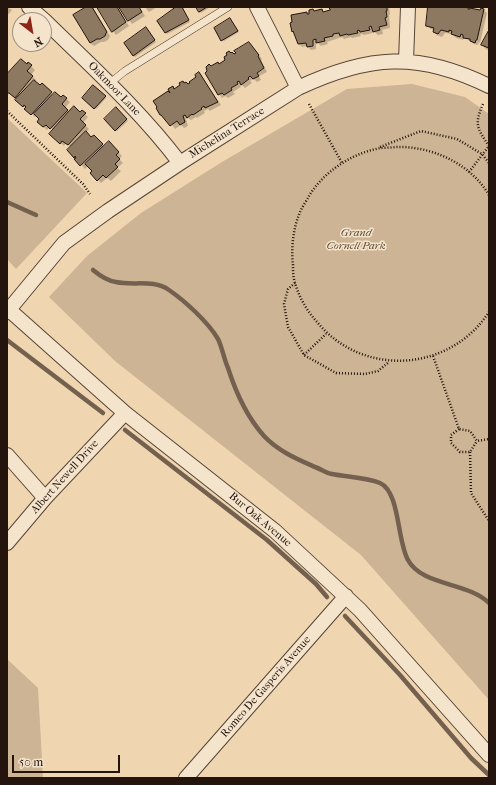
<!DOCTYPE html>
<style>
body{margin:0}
#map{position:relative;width:496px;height:785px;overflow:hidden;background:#efd5b0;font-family:"IM FELL French Canon",serif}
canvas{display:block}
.frame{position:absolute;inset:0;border:8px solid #23140d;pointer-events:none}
.north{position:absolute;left:12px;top:12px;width:40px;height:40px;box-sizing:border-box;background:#f5e4cc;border:1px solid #a19180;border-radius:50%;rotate:149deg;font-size:11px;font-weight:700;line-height:16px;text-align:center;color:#23140d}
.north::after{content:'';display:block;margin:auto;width:14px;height:18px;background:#8f2418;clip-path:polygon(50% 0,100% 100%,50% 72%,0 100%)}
.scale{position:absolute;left:12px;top:755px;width:108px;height:18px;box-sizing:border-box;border:2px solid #23140d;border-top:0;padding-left:5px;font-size:12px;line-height:14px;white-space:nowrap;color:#23140d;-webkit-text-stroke:3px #f5e4cc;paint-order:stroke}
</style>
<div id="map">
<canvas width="496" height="785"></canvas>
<div class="frame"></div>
<div class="north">N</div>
<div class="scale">50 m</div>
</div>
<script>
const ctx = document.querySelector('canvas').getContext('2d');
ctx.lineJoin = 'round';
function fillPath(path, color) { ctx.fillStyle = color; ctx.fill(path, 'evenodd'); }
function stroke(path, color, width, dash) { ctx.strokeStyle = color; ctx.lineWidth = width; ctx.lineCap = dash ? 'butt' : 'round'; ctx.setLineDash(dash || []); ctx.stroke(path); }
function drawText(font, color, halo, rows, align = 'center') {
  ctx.font = font + ' "IM FELL French Canon",serif'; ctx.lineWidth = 3; ctx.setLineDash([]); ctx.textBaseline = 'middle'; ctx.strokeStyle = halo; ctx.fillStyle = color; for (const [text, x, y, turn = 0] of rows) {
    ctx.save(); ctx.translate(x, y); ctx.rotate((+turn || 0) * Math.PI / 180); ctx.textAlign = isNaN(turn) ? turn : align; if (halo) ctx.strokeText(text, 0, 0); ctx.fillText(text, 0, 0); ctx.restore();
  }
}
const green = new Path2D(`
 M 412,84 L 465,97 L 489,114 L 489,700 L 361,555 L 115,361 L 49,297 L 87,256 L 141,213 L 222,162 L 347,89 Z
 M 7,118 L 87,193 L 16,269 L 7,259 Z
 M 7,659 L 38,688 L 43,778 L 7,778 Z`);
const shadow = new Path2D(`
 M 7,7 L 12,10 L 7,16 Z
 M 88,7 L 92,7 L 94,9 L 110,36 L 108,40 L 104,42 L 101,42 L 94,46 L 90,43 Z
 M 98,7 L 117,7 L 129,26 L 116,35 L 113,31 Z
 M 120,7 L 139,7 L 145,16 L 132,24 Z
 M 145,7 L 157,7 L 149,12 Z
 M 178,7 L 180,7 L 190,22 L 167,34 L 166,32 Z
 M 197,7 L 210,7 L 201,13 Z
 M 331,7 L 389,7 L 390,14 L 389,15 L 390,28 L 382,30 L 383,34 L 378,35 L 371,29 L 373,33 L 364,35 L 362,34 L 360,34 L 361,36 L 352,38 L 351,37 L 344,39 L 342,37 L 327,42 L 328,44 L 321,46 L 318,43 L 316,43 L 316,49 L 311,50 L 307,46 L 302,47 L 299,44 L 291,24 L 306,13 L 309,16 L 315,12 L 322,10 L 324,12 L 331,11 Z
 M 430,7 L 469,7 L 470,9 L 481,12 L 484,10 L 487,13 L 480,43 L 479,42 L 478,45 L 474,44 L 464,37 L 463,40 L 456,38 L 452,34 L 445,33 L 442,37 L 437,35 L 434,32 L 434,30 L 431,29 L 427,26 Z
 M 230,19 L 239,32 L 224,41 L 222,40 Z
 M 148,30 L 156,42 L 135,57 L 133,55 Z
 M 489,31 L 489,49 L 487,50 L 482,45 Z
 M 252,46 L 262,59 L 261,60 L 267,72 L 259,76 L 261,80 L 257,82 L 254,79 L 250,81 L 252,83 L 245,88 L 242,85 L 240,86 L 241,87 L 233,92 L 235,94 L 228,98 L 225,96 L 222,98 L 219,94 L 220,65 L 234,55 Z
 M 29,64 L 35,70 L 31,75 L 36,80 L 35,82 L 40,86 L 42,84 L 53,95 L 61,99 L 63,96 L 70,102 L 65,108 L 70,113 L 80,113 L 82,111 L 88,117 L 83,123 L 89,129 L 86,132 L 92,138 L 94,136 L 104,147 L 109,142 L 122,156 L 119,159 L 123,163 L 117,168 L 121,171 L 111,181 L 107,178 L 101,183 L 91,173 L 93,171 L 88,166 L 85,169 L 68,150 L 71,147 L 66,143 L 64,146 L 51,134 L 54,131 L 50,127 L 47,130 L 38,122 L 41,119 L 37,115 L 35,117 L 17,100 L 7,92 L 7,76 Z
 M 199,74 L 221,105 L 210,111 L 208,109 L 204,111 L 205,113 L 197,118 L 196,117 L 191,120 L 188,118 L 186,119 L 188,126 L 184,128 L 181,125 L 175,129 L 155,101 L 175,90 L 188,85 L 198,77 Z
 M 93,87 L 106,98 L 96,109 L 83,98 Z
 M 116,109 L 128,121 L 117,131 L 105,119 Z`);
const stream = new Path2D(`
 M 7,202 L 36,215
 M 93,270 C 99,275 108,281 116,282 C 134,286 153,279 169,290 C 185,301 208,322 218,339 C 222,347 224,359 228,368 C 236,393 246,416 264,436 C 278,451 297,459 315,467 C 321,469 326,473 332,474 C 347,477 366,477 380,483 C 400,492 397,541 408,560 C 422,586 468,582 489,603
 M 7,340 L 103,413
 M 125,430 L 267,540 L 316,584 L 327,597
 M 345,616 L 400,675 L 471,758 L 489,775`);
const building = new Path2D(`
 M 86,7 L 92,7 L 107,32 L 106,33 L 105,36 L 100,39 L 97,39 L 90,43 L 73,15 Z
 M 97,7 L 117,7 L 126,22 L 112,32 Z
 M 119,7 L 139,7 L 142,12 L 128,21 Z
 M 176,7 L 182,7 L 189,20 L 165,33 L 157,21 Z
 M 196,7 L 207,7 L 199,12 Z
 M 329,7 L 387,7 L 387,11 L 386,11 L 387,17 L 385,18 L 387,25 L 379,27 L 380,30 L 373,32 L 371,26 L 369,27 L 370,30 L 360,32 L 359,30 L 357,31 L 358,33 L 348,35 L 347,34 L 340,36 L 339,33 L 333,34 L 333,36 L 324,38 L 325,41 L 316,43 L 316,39 L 313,40 L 313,46 L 307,47 L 306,43 L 298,44 L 293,31 L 292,32 L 290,23 L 292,22 L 291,15 L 307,12 L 307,14 L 309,14 L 309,10 L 313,9 L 314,11 L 322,9 L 323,12 L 330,10 Z
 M 428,7 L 468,7 L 468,9 L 470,9 L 470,8 L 480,10 L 481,8 L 484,9 L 477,40 L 476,40 L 475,43 L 470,41 L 470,39 L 463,38 L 463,35 L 461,34 L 460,37 L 451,34 L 452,31 L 449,30 L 449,32 L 441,30 L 438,34 L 433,32 L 434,28 L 426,26 Z
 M 230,18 L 238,31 L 221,41 L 214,28 Z
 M 146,27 L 155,40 L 133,56 L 124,43 Z
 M 489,30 L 489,48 L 481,45 Z
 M 249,42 L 259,55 L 258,56 L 264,68 L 257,73 L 259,76 L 253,79 L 250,76 L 248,78 L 249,79 L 241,85 L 239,81 L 237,82 L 238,84 L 231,88 L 232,90 L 224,95 L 222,93 L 218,95 L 205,73 L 207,71 L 206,67 L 209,64 L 211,66 L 218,62 L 219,64 L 225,60 L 224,57 L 227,55 L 226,53 L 229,51 L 231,53 L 232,52 L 234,54 L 236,53 L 234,51 Z
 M 21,59 L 27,64 L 28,62 L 32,65 L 27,71 L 33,76 L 15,98 L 9,93 L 7,93 L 7,74 Z
 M 199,72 L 218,102 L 205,108 L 204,106 L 201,108 L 202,109 L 193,115 L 192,114 L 187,118 L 185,115 L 183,116 L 185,122 L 180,125 L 177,121 L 170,126 L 161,115 L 160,115 L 156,108 L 157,107 L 153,101 L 168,91 L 170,93 L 168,89 L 173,86 L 174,89 L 180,85 L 179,83 L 183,81 L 184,83 L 186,82 L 188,84 L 190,83 L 189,82 L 196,77 L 195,75 Z
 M 34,80 L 40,85 L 42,83 L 52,92 L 31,115 L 24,109 L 26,107 L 24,105 L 23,107 L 15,100 Z
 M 93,85 L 106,96 L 94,109 L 82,98 Z
 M 55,92 L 61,97 L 63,95 L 67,98 L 62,104 L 68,110 L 50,129 L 46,125 L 43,127 L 37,122 L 39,119 L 34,114 Z
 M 74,106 L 80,112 L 82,110 L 86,113 L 80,119 L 86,125 L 68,145 L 62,141 L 60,144 L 49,134 Z
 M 116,107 L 127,119 L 115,131 L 104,119 Z
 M 86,131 L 91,137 L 94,135 L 103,144 L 80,166 L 74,159 L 76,158 L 75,156 L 74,158 L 67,150 Z
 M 109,141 L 119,152 L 116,155 L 120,159 L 115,164 L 118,167 L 106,178 L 103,175 L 97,181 L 90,173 L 92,171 L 85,164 Z`);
const path = new Path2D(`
 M 309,104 L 342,163
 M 483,104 C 474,125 477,128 489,146
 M 7,111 L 83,184 L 90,194
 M 380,147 L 421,131 L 457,139 L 482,154 L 489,163
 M 469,172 L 489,146
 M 489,195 C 471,164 432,146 397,147 C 390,148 383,147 376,149 C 349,155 323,173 309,196 C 306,202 301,208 299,215 C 293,229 291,250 293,265 C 293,271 293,277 295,283 C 299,297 307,311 317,322 C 363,378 450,372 489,312
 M 295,283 L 288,289 L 284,304 L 288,327 L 304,355 L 336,373 L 365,374 L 378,371 L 389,362
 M 304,355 L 326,334
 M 433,356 L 459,429 L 470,431 L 477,441 L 489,439
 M 459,429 L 451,435 L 451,443 L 460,452 L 470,452 L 477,441
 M 470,452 L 471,493 L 489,521`);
const lane = new Path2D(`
 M 110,83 L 125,71 L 228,7`);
const street = new Path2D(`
 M 29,7 L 44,20
 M 257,7 L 298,88
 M 44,20 C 91,66 140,110 180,163
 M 406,61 L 408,7
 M 7,308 L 125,413 L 275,531 L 360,610 L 489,755
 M 7,312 L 64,243 L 108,211 L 180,163 L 298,88 C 368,55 418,51 489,86
 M 7,455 L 45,498
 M 7,543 L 45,498 L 125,413
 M 186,778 L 346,596`);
const streetNames = [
 ["Oakmoor Lane",114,89,46],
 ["Michelina Terrace",227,133,-32],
 ["Albert Newell Drive",65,477,-48],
 ["Bur Oak Avenue",260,520,40],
 ["Romeo De Gasperis Avenue",266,687,-49]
];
const parkNames = [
 ["Grand",356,233],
 ["Cornell Park",356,246]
];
fillPath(green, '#ccb494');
fillPath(shadow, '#0003');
stroke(stream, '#74604e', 4.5);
fillPath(building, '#8d7862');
stroke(building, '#23140d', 1);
stroke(lane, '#564436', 8);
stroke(street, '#564436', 16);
stroke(path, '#23140d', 2.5, [1, 2]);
stroke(lane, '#f5e4cc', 7);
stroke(street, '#f5e4cc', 14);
drawText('11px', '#23140d', '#f5e4cc', streetNames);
drawText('italic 11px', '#5e4c3c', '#f5e4cc', parkNames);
</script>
